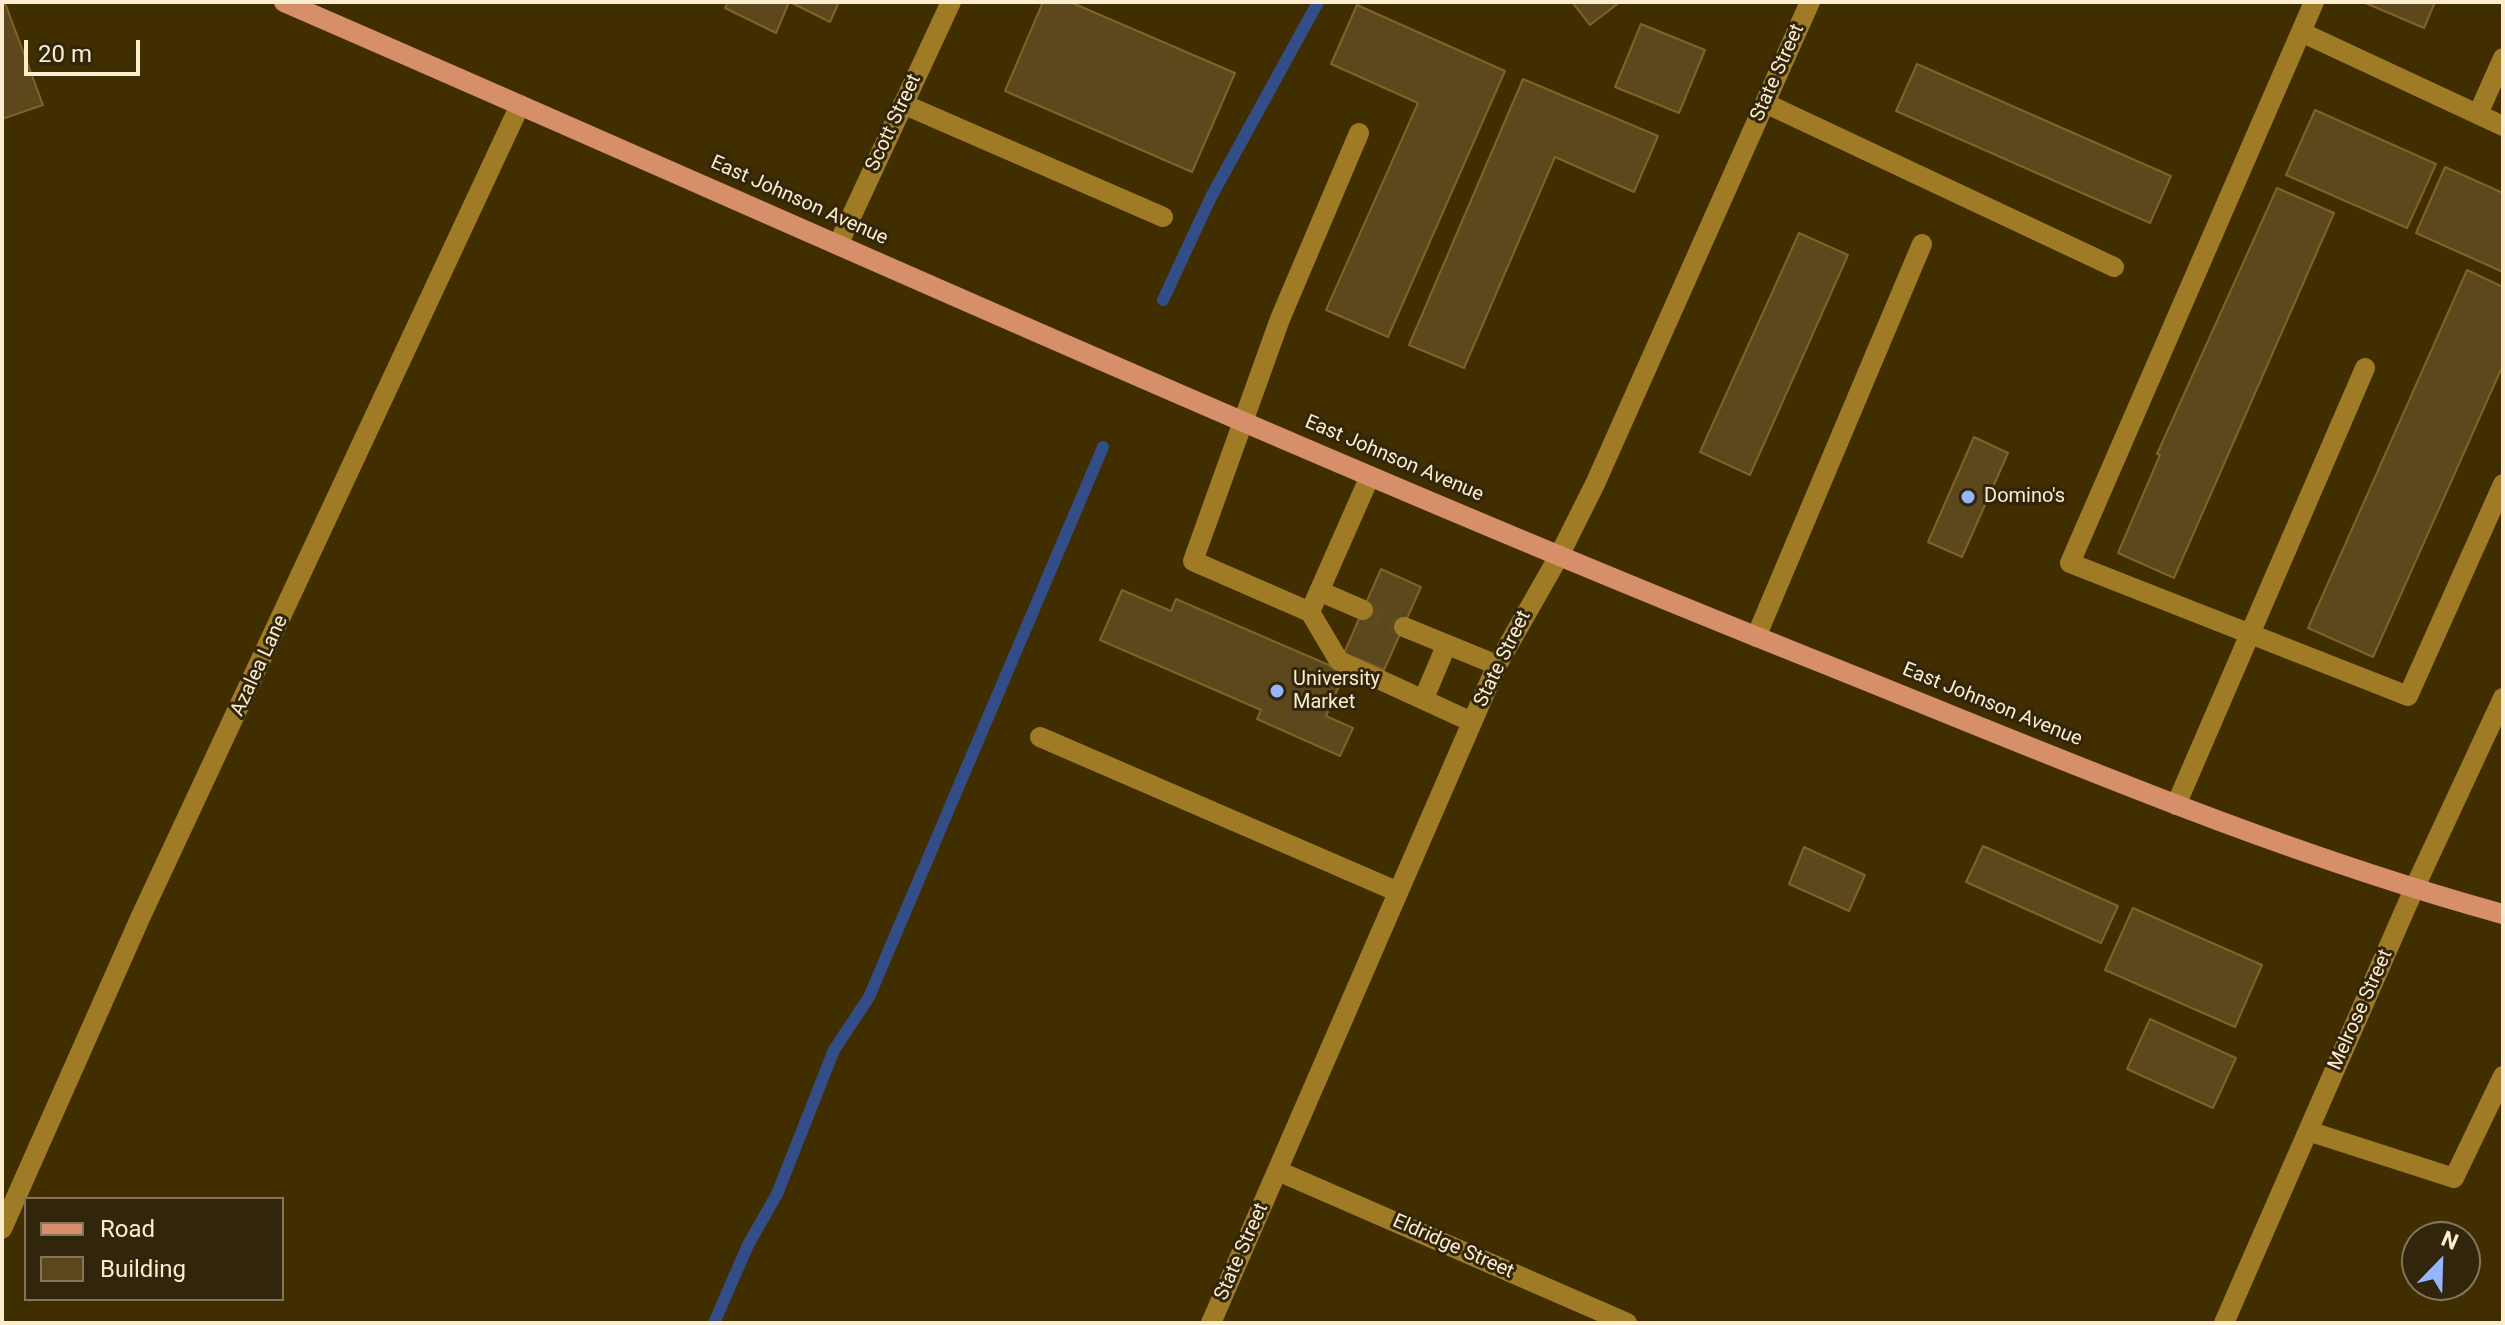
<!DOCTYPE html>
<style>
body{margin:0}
#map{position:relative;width:2505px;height:1325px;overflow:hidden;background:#402e00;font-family:Roboto,sans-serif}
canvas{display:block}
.frame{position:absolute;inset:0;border:4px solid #fcedce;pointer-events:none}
.legend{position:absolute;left:24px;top:1197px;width:260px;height:104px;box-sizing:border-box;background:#31250b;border:2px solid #827559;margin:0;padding:10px 14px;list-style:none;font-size:24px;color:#fcedce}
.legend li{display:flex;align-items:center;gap:16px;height:40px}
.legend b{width:40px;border:2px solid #827559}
.north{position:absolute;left:2401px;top:1221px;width:80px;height:80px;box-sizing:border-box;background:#31250b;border:2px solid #827559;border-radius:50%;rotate:23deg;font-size:22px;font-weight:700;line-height:32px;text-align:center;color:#fcedce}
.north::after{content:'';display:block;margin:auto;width:28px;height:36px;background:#95b6fd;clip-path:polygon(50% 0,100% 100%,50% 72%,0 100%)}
.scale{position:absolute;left:24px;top:40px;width:116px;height:36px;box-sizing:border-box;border:4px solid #fcedce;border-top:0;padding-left:10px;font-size:24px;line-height:28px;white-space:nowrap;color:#fcedce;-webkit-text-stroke:6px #31250b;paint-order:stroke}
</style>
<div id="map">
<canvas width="2505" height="1325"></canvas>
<div class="frame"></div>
<ul class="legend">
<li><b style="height:10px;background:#d68f69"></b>Road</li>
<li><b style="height:22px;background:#5c481c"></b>Building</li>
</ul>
<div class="north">N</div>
<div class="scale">20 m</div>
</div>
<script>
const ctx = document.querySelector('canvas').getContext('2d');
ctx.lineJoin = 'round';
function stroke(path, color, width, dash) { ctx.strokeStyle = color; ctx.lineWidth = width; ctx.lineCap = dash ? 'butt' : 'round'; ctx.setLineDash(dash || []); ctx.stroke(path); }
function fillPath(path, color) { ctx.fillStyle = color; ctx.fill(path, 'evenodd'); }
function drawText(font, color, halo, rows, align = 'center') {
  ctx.font = font + ' Roboto,sans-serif'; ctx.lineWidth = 6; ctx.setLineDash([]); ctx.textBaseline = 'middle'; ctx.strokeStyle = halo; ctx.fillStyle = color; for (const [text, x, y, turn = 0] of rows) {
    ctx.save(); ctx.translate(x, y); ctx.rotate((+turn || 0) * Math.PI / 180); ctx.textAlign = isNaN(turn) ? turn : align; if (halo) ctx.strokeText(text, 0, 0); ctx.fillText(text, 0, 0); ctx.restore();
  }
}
const stream = new Path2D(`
 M 1163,300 L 1211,197 L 1318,2
 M 714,1323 L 748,1245 L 777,1194 L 834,1050 L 869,997 L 1103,447`);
const building = new Path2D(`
 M 728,2 L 789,2 L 776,33 L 725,8 Z
 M 790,2 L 839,2 L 830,22 Z
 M 1043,2 L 1070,2 L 1235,73 L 1192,172 L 1005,91 Z
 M 1572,2 L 1620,2 L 1590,25 Z
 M 2363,2 L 2435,2 L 2424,28 Z
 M 5,3 L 43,105 L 2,119 L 2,4 Z
 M 1357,5 L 1505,71 L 1388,337 L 1326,310 L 1418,103 L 1331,64 Z
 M 1641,24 L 1705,50 L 1679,113 L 1615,87 Z
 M 1917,64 L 2171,176 L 2150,223 L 1896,111 Z
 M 1523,79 L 1658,136 L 1634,192 L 1555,157 L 1464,368 L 1409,345 Z
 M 2315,110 L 2436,164 L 2407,228 L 2286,175 Z
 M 2445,167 L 2503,193 L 2503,272 L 2416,233 Z
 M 2277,188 L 2334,213 L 2174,578 L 2118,553 L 2160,455 L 2157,454 Z
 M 1799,233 L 1848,255 L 1750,475 L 1700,452 Z
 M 2467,270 L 2503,287 L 2503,365 L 2373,657 L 2308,628 Z
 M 1974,437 L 2008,453 L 1962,557 L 1928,542 Z
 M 1381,569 L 1421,587 L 1384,670 L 1344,653 Z
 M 1122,590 L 1171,611 L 1176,599 L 1345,672 L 1326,716 L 1353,728 L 1340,756 L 1257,719 L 1261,710 L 1100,640 Z
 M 1983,846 L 2118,906 L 2101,943 L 1966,882 Z
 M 1804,847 L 1865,875 L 1849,911 L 1789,884 Z
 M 2133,908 L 2262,965 L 2235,1027 L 2105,970 Z
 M 2150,1019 L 2236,1058 L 2213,1108 L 2127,1069 Z`);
const minorTunnel = new Path2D(`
 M 1363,610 L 1404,627`);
const minor = new Path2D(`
 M 2314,2 L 2070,563 L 2408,696 L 2503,484
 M 2301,32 L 2503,126
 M 1765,103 L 2114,267
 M 903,104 L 1163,217
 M 2478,114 L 2503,58
 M 1359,133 L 1280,319 L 1193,561 L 1310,612 L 1370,476
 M 838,245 L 951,2
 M 1319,591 L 1363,610
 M 1310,612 L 1339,661 L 1472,722
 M 1404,627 L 1497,665
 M 1756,637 L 1922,244
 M 1424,698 L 1446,646
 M 1040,737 L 1396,891
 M 2176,805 L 2365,368
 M 2308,1131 L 2454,1178 L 2503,1076
 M 1278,1171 L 1627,1323
 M 2,1229 L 141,916 L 520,105
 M 1211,1323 L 1497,665 L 1559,556 L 1595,484 L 1810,2
 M 2224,1323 L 2414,889 L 2503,698`);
const major = new Path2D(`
 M 284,2 C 789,221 1290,450 1802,655 C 2033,747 2263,848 2503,914`);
const markers = [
 [1968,497,8,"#95b6fd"],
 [1277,691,8,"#95b6fd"]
];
const streetNames = [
 ["State Street",1778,73,-66],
 ["Scott Street",894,123,-65],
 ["East Johnson Avenue",799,201,24],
 ["East Johnson Avenue",1394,459,23],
 ["State Street",1503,659,-64],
 ["Azalea Lane",260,666,-65],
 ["East Johnson Avenue",1992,705,22],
 ["Melrose Street",2361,1010,-66],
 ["Eldridge Street",1453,1247,24],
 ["State Street",1242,1252,-66]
];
const poiNames = [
 ["Domino's",1984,497],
 ["University",1293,680],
 ["Market",1293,703]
];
stroke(stream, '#334d88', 12);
fillPath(building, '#5c481c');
stroke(building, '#806424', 2);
stroke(minorTunnel, '#5c4b1f', 20, [20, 10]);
stroke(minor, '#9f7b25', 20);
stroke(major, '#d68f69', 20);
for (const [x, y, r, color] of markers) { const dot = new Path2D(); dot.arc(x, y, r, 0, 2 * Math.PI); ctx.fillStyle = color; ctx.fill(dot); stroke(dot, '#31250b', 3); }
drawText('20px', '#fcedce', '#31250b', streetNames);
drawText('20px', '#fcedce', '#31250b', poiNames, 'left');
</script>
